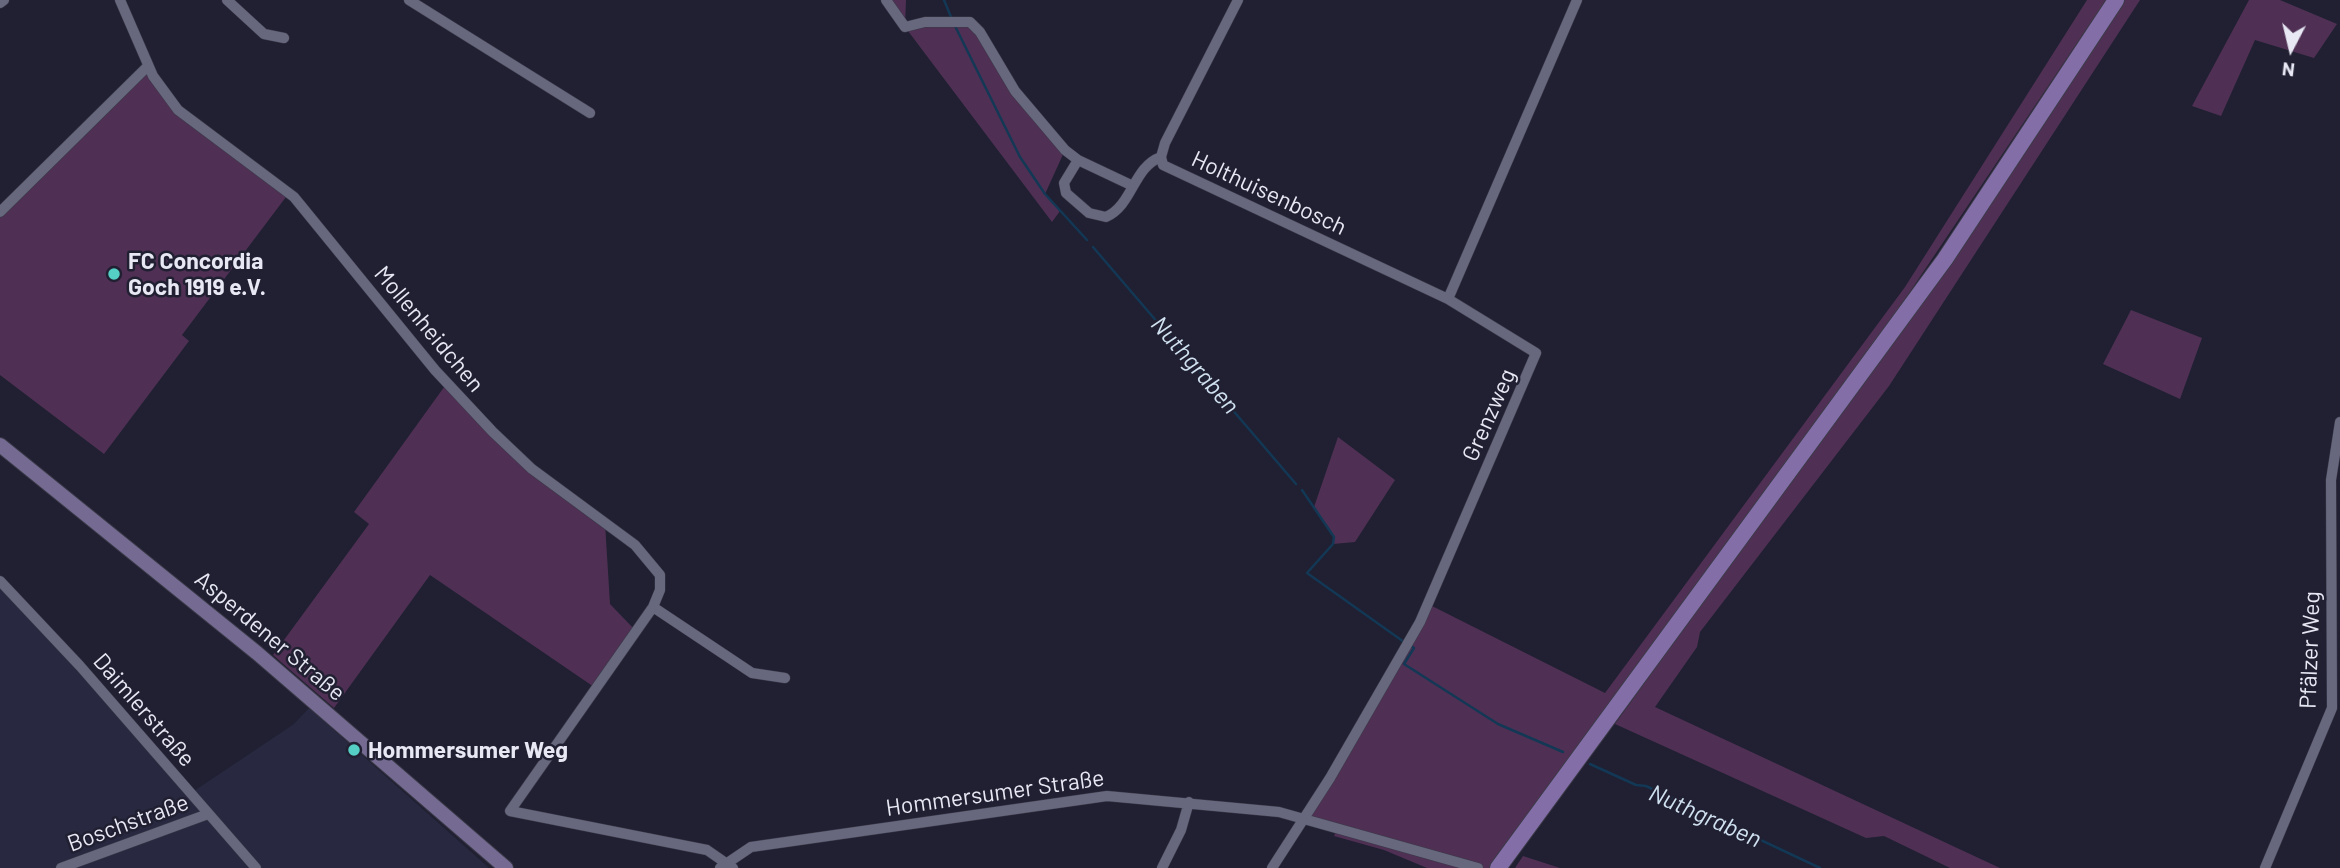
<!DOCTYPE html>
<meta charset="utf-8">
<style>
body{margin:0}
#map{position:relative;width:2340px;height:868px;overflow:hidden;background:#202032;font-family:Barlow,sans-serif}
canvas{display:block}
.north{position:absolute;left:2256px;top:14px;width:70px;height:70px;-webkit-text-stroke:5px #202032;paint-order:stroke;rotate:187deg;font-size:19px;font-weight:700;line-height:28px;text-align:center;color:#e7e8f4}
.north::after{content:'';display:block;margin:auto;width:24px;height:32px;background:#e7e8f4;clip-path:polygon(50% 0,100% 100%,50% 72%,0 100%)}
</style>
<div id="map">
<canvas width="2340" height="868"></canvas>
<div class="north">N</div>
</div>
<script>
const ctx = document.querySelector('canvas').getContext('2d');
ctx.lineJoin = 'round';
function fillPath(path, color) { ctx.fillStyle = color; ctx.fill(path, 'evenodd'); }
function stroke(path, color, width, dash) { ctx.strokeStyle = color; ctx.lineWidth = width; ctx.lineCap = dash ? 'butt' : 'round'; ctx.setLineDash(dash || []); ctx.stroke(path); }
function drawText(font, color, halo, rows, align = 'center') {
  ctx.font = font + ' Barlow,sans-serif'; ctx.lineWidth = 5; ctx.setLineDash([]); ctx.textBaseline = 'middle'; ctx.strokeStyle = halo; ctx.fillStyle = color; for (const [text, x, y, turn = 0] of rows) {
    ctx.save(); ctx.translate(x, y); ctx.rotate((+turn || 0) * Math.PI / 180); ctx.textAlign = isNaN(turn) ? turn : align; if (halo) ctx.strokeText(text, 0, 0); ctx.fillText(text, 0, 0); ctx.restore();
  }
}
const built = new Path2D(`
 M 0,581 L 191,793 L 294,724 L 309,708 L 489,868 L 0,868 Z`);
const green = new Path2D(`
 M 886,0 L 906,0 L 905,26 L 970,22 L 1015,91 L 1065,150 L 1045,194 L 1060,211 L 1052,222 L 905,27 Z
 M 2087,0 L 2106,0 L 1897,311 L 1492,868 L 1427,868 L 1384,850 L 1334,836 L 1338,827 L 1303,817 L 1428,604 L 1605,693 L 1905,287 Z
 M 2123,0 L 2140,0 L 1889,386 L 1700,632 L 1697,647 L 1655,707 L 2000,868 L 1950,868 L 1884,836 L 1866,838 L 1615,724 L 2030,146 Z
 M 2249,0 L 2280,0 L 2337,24 L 2314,58 L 2255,40 L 2221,116 L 2192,106 Z
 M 148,66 L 178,110 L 289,193 L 182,335 L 189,341 L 104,454 L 0,375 L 0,212 Z
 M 2131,310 L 2202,338 L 2180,399 L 2103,364 Z
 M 447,383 L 492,431 L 605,523 L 610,604 L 636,631 L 597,689 L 430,575 L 334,708 L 273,655 L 369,524 L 354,512 Z
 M 1338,437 L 1395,480 L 1355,542 L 1333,544 L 1333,537 L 1314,507 Z
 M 1523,856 L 1560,868 L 1515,868 Z`);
const stream = new Path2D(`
 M 944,0 L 951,17
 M 954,24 L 1020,157 L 1045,194 L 1087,240
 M 1093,247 L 1296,484
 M 1302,490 L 1334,537 L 1333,544 L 1307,573 L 1404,642
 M 1410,645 L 1414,648 L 1404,664 L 1498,724 L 1563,752
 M 1590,764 L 1636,785 L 1646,786 L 1820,868`);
const minor = new Path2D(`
 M 120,0 L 153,76 L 178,110 L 294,197 L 435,370 L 492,431 L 532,469 L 635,545 L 660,575 L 660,590 L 653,607 L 510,811 L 707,850 L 733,868
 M 227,0 L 264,34 L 284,38
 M 409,0 L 590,113
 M 886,0 L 905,27 L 925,22 L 970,22 L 980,32 L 1015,91 L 1065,150 L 1078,160 L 1133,186
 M 1238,0 L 1165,143 L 1161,157 L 1163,165 L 1448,299
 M 0,3 L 4,0
 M 1078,160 L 1064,183 L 1066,193 L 1089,213 L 1106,217 C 1133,205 1133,167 1161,157
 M 0,212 L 148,66
 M 0,581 L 80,666 L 256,868
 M 653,607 L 752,673 L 785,678
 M 61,868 L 208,814
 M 720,868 L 751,847 L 1107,796 L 1279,812 L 1478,868
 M 1162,868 L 1181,830 L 1189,802
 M 1272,868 L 1330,778 L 1420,622 L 1536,353 L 1448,299 L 1577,0
 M 2265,868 L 2332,708 L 2331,480 L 2340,422`);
const secondary = new Path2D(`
 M 0,445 L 257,653 L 506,868`);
const primary = new Path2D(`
 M 1498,868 L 1945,259 L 2116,0`);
const markers = [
 [114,274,7,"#55cec5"],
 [354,750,7,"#55cec5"]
];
const streetNames = [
 ["Holthuisenbosch",1269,193,25],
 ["Mollenheidchen",429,329,50],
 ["Grenzweg",1489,415,-66],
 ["Asperdener Straße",270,636,40],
 ["Pfälzer Weg",2310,650,-88],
 ["Daimlerstraße",144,710,49],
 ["Hommersumer Straße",995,793,-8],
 ["Boschstraße",128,823,-20]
];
const poiNames = [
 ["FC Concordia",128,261],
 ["Goch 1919 e.V.",128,287],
 ["Hommersumer Weg",368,750]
];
const waterNames = [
 ["Nuthgraben",1195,365,49],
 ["Nuthgraben",1705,816,24]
];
fillPath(built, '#282840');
fillPath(green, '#4f3054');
stroke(stream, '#133855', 2.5);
stroke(minor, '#3b3a49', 11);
stroke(secondary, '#3b3a49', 16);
stroke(primary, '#3b3a49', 18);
stroke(minor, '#67687e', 10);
stroke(secondary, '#756b92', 14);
stroke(primary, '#836ea7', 16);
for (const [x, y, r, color] of markers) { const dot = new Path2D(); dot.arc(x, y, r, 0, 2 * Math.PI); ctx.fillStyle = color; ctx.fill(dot); stroke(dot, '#202032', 2.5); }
drawText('23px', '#e7e8f4', '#202032', streetNames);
drawText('bold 23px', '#e7e8f4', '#202032', poiNames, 'left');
drawText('italic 24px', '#d0e1f0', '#202032', waterNames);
</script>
